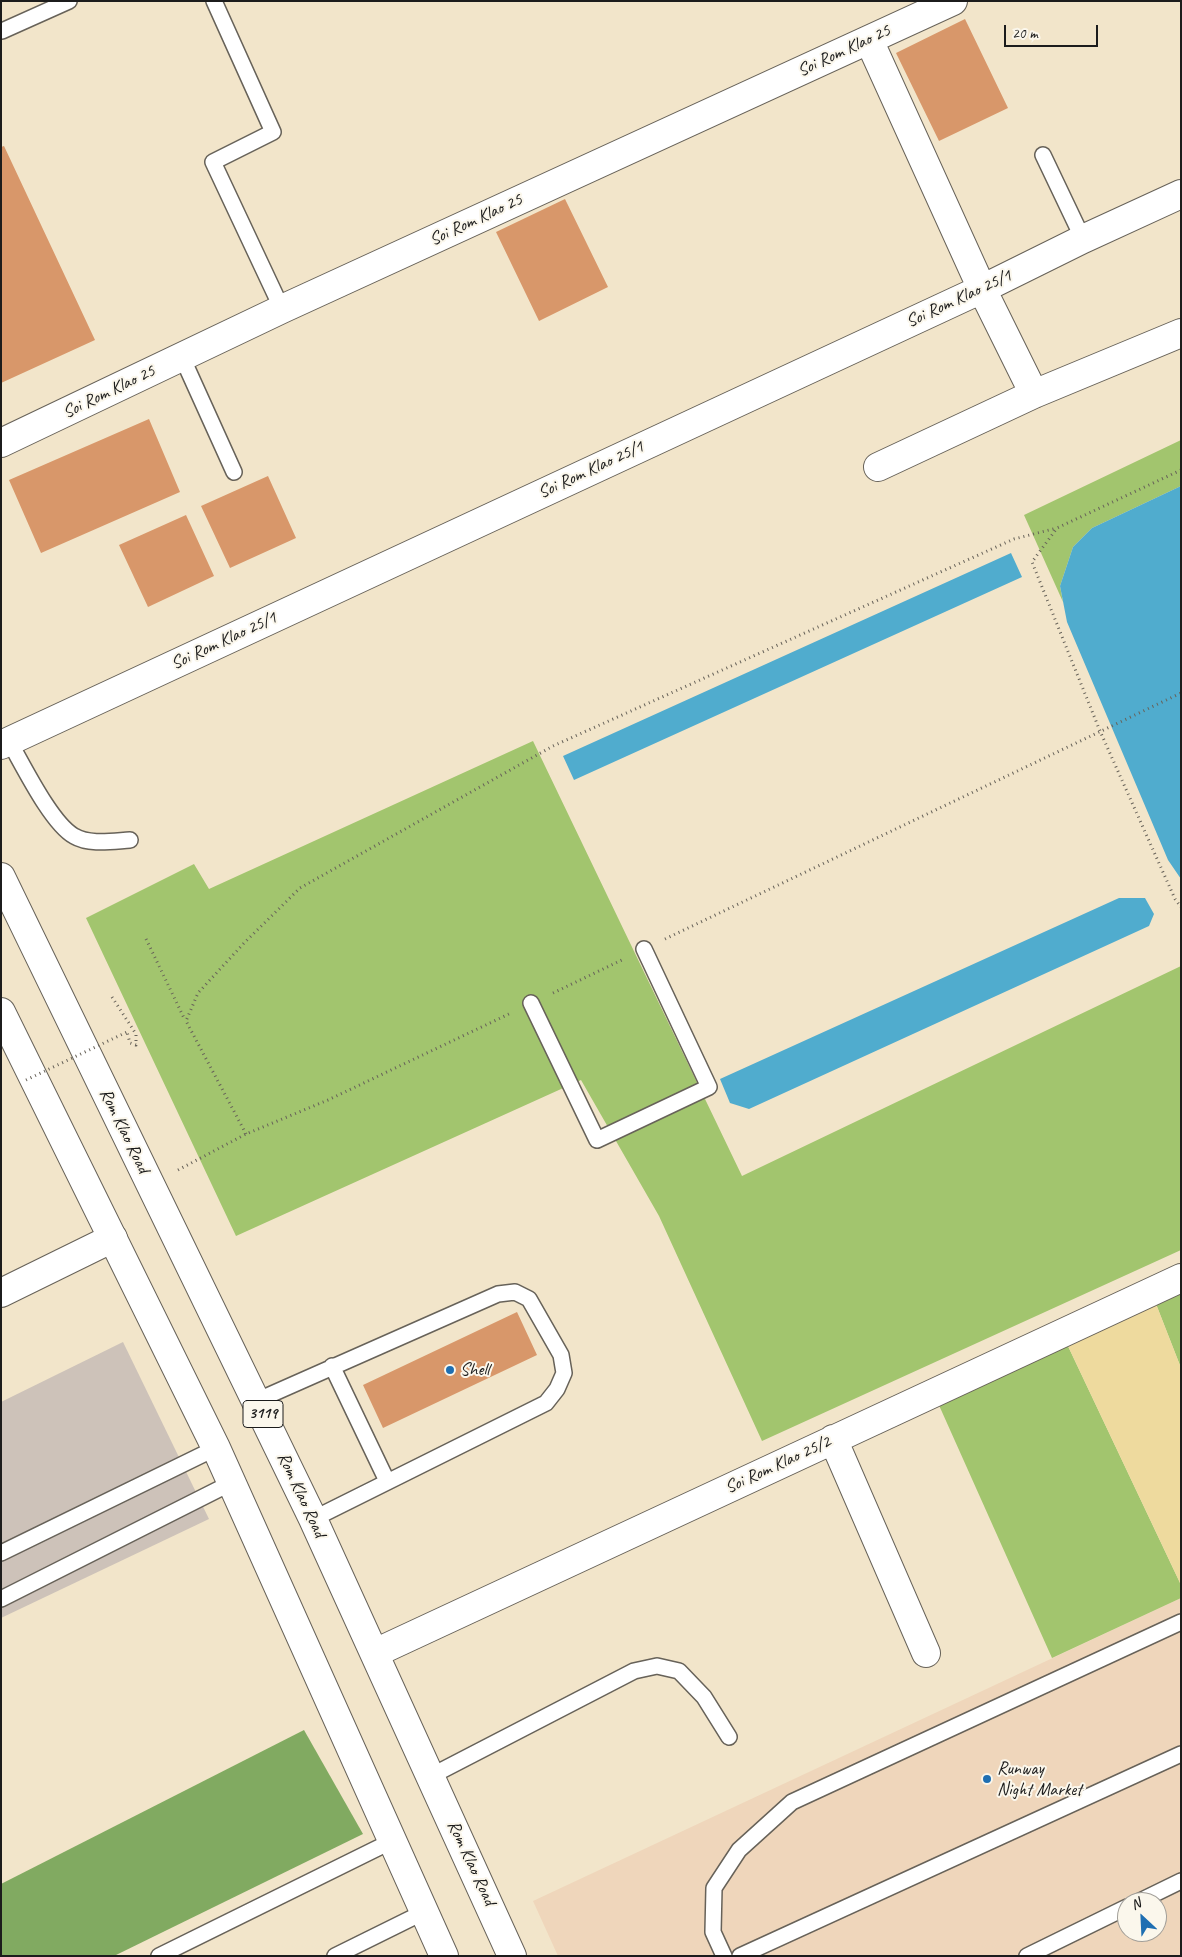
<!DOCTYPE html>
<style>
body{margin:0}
#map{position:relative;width:1182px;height:1957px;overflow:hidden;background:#f2e5ca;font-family:Caveat,sans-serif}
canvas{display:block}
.frame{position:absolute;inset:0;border:2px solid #1c1c1c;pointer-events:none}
.north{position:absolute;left:1117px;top:1892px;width:50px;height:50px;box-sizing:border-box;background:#fbf7ec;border:1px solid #a29f99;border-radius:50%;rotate:335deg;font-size:14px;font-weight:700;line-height:20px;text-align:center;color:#1c1c1c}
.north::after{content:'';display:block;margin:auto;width:18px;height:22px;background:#1f6fb2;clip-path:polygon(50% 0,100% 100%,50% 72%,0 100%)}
.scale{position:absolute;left:1004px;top:25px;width:94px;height:22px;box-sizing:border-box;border:2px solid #1c1c1c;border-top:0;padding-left:6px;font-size:15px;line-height:18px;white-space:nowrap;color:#1c1c1c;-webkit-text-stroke:4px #fbf7ec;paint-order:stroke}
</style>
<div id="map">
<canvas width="1182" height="1957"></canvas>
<div class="frame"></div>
<div class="north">N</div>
<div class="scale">20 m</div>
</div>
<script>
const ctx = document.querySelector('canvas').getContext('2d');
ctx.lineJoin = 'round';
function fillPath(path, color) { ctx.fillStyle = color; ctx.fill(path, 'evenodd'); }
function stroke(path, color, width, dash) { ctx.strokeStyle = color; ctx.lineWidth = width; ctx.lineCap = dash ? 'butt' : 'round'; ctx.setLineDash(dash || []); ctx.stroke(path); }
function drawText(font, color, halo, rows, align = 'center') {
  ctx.font = font + ' Caveat,sans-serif'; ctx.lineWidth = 4; ctx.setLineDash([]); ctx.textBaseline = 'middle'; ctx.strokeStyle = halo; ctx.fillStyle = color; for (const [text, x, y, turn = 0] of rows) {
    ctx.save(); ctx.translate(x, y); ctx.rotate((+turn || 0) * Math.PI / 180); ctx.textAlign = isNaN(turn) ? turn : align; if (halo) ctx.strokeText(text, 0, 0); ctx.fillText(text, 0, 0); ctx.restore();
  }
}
const built = new Path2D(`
 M 1181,1598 L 1181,1956 L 558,1956 L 533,1901 ZM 1127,1902 L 1157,1902 L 1157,1932 L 1127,1932 Z`);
const industrial = new Path2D(`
 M 123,1342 L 209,1519 L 1,1618 L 1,1402 Z`);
const green = new Path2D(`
 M 1181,440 L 1181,486 L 1092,528 L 1073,547 L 1060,586 L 1063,602 L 1024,515 Z
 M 533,741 L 742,1176 L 1181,966 L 1181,1250 L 762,1441 L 659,1216 L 581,1080 L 236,1236 L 86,918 L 194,864 L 209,889 Z
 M 1181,1292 L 1181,1368 L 1156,1304 Z
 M 1067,1344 L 1181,1585 L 1181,1598 L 1052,1658 L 938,1403 Z`);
const forest = new Path2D(`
 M 304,1730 L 363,1834 L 114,1956 L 1,1956 L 1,1884 Z`);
const sand = new Path2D(`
 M 1156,1304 L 1181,1368 L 1181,1585 L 1067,1344 Z`);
const water = new Path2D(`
 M 1181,486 L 1181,879 L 1168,860 L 1067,622 L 1060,586 L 1073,547 L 1092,528 Z
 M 1011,553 L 1022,577 L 574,780 L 563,756 Z
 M 1119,898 L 1145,898 L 1154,914 L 1149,926 L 749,1109 L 730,1103 L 720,1079 Z`);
const building = new Path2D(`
 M 965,19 L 1008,108 L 939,141 L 896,53 Z
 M 4,146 L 95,340 L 1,383 L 1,147 Z
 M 565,199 L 608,287 L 539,321 L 496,232 Z
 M 149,419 L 180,492 L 41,553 L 9,480 Z
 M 268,476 L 296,538 L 230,568 L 201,506 Z
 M 186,515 L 214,576 L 148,607 L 119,545 Z
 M 517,1312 L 537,1355 L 383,1428 L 363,1385 Z`);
const path = new Path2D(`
 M 1181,470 L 1057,528 L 1032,562 L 1100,731 L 1175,899 L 1181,907
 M 146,939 L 185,1020
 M 665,939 L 1181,693
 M 553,993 L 624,959
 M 112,997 L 136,1034 L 136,1045 L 130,1043 L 127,1032
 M 246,1134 L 186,1021 L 198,993 L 245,942 L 300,888 L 553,746 L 1014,539 L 1057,528
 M 178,1170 L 246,1134 L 328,1100 L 511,1013`);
const lane = new Path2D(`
 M 214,1 L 273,132 L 213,162 L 282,309
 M 2,31 L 69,1
 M 1043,155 L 1083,239
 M 182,357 L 234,472
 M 9,741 C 23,765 51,823 74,836 C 89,845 113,841 130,840
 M 531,1003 L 597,1140 L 709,1087 L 644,949
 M 332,1366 L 387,1481
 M 256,1401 L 498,1294 L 515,1292 L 529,1299 L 561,1355 L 564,1373 L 557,1389 L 546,1403 L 313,1519
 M 1,1553 L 216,1448
 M 1,1599 L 231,1483
 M 431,1776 L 634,1671 L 657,1666 L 679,1671 L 704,1697 L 729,1737
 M 1138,1902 L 1181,1881
 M 159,1956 L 392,1841
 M 335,1956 L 424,1912
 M 724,1956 L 713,1932 L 714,1888 L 739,1850 L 792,1802 L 1181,1622
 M 740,1956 L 1181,1754
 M 1027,1956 L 1127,1907`);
const street = new Path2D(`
 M 869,40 L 982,289 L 1034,394
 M 1,443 L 282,309 L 953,1
 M 878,467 L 1034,394 L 1181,333
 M 1,745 L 982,289 L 1083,239 L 1181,194
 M 1,1293 L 113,1238
 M 833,1439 L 926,1653
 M 375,1653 L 1181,1278`);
const primary = new Path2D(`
 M 1,877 L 313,1519 L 512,1956
 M 1,1012 L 216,1448 L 444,1956`);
const pathBridge = new Path2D(`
 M 26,1080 L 127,1032`);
const markers = [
 [450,1370,5,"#1f6fb2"],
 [987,1779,5,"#1f6fb2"]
];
const shields = [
 [263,1414,40]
];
const shieldNames = [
 ["3119",263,1414]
];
const streetNames = [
 ["Soi Rom Klao 25",844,51,-25],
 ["Soi Rom Klao 25",476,220,-25],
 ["Soi Rom Klao 25/1",959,299,-25],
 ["Soi Rom Klao 25",109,392,-26],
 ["Soi Rom Klao 25/1",591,470,-25],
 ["Soi Rom Klao 25/1",224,641,-25],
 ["Rom Klao Road",124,1131,64],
 ["Soi Rom Klao 25/2",778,1465,-25],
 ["Rom Klao Road",301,1495,65],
 ["Rom Klao Road",471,1863,65]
];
const poiNames = [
 ["Shell",460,1370],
 ["Runway",997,1769],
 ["Night Market",997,1790]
];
fillPath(built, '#efd6bb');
fillPath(industrial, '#cdc2b9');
fillPath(green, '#a2c56e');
fillPath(forest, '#81aa61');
fillPath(sand, '#eeda9e');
fillPath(water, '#50acce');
fillPath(building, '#d8976a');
stroke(lane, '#676259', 18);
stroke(street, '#676259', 30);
stroke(primary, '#676259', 30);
stroke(path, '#676259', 3, [1, 4]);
stroke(lane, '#fff', 15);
stroke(street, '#fff', 28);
stroke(primary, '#fff', 28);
stroke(pathBridge, '#676259', 3, [1, 4]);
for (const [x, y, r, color] of markers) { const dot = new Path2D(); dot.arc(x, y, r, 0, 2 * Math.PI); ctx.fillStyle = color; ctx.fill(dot); stroke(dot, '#fbf7ec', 2); }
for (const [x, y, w] of shields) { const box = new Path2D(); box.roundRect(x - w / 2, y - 13.5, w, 27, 4); ctx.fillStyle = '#fbf7ec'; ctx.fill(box); stroke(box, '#1c1c1c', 1); }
drawText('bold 16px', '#1c1c1c', null, shieldNames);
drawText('18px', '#1c1c1c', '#fbf7ec', streetNames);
drawText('18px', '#1c1c1c', '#fbf7ec', poiNames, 'left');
</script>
